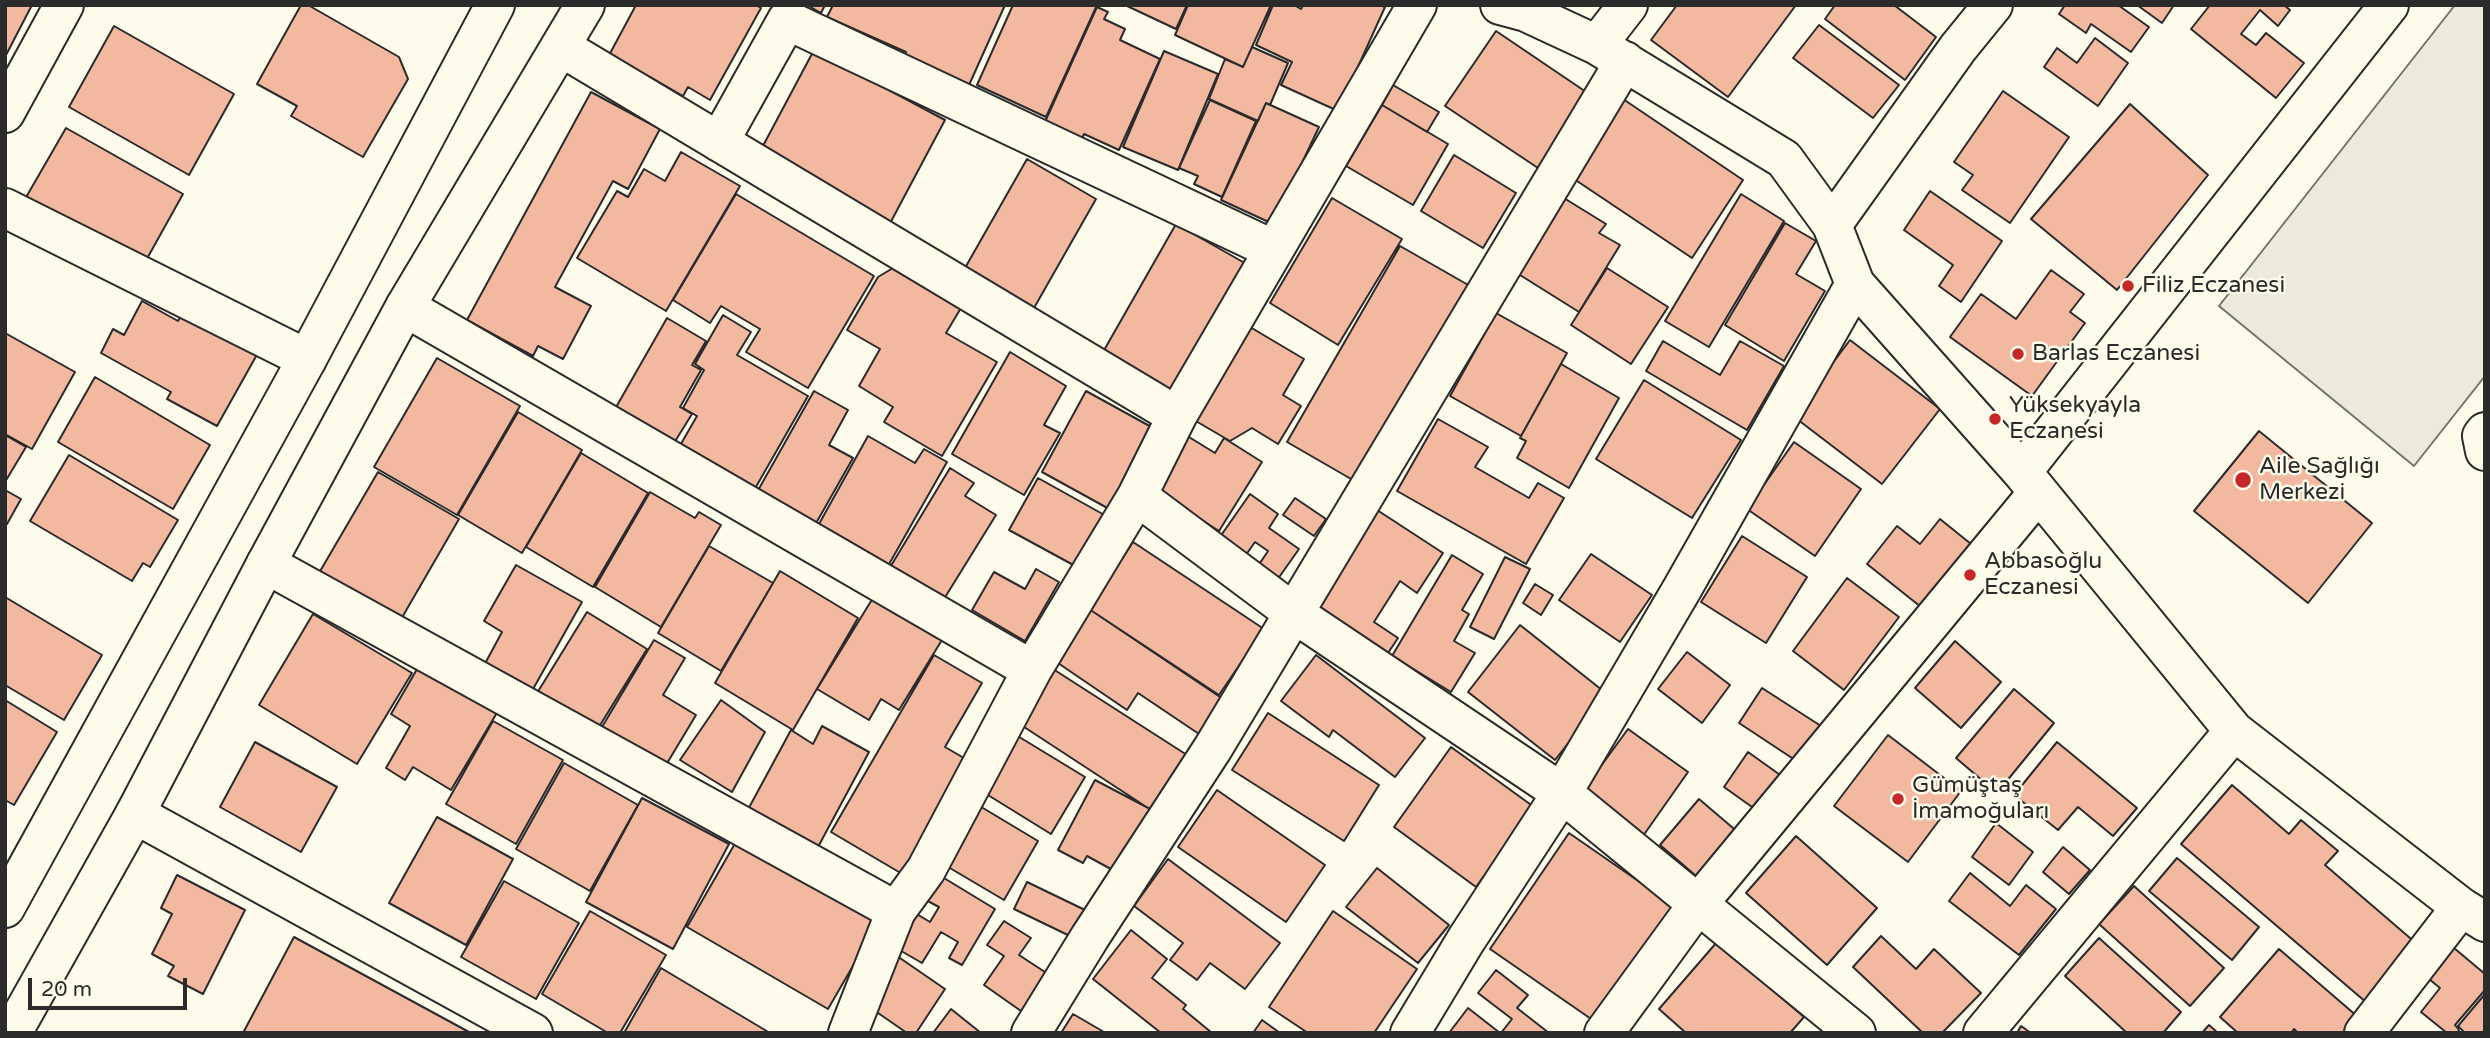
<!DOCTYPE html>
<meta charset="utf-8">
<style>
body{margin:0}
#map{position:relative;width:2490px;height:1038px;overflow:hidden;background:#fdfbea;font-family:"Varela Round",sans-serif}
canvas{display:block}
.frame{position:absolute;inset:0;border:7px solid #2b2b2b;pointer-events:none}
.scale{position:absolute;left:28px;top:978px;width:159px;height:32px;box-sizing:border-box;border:4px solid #2b2b2b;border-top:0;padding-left:9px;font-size:21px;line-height:24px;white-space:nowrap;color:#2b2b2b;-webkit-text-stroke:5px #fdfbea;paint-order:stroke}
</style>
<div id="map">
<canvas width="2490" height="1038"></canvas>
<div class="frame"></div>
<div class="scale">20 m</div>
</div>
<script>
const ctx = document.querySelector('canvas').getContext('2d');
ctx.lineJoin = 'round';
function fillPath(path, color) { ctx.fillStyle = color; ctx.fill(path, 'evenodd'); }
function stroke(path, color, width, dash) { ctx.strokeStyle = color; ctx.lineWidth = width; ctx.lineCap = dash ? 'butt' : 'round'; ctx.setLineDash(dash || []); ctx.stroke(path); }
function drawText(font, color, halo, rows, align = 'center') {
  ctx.font = font + ' "Varela Round",sans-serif'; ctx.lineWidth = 5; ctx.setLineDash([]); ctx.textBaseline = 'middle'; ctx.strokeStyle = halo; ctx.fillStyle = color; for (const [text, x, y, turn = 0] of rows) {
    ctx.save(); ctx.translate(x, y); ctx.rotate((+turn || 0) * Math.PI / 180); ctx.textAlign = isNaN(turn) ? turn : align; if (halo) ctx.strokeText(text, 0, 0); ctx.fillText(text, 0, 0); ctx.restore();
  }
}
const green = new Path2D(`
 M 2455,5 L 2485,5 L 2485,376 L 2414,466 L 2219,306 Z`);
const building = new Path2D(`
 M 5,5 L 32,5 L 5,57 Z
 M 301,5 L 308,5 L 399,57 L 408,79 L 363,157 L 291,116 L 297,106 L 257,84 Z
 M 636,5 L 756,5 L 761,8 L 710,100 L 688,87 L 683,96 L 650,77 L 647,82 L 607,59 Z
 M 807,5 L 825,5 L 821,13 Z
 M 833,5 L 1005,5 L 965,94 L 900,65 L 906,52 L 827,17 Z
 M 1013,5 L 1097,5 L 1046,117 L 977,85 Z
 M 1125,5 L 1187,5 L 1176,29 Z
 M 1188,5 L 1271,5 L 1243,67 L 1175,35 Z
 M 1273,5 L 1294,5 L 1301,9 L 1303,5 L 1380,5 L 1385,7 L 1338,111 L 1281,85 L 1292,62 L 1256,45 Z
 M 1677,5 L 1796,5 L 1728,97 L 1651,40 Z
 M 1835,5 L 1894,5 L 1936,37 L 1905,80 L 1825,19 Z
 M 2065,5 L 2118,5 L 2149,27 L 2131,52 L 2091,24 L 2086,33 L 2059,14 Z
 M 2137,5 L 2174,5 L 2162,23 Z
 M 2210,5 L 2284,5 L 2290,10 L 2278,26 L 2260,10 L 2241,34 L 2256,45 L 2266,33 L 2304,63 L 2276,98 L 2191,29 Z
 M 1097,7 L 1108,12 L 1104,19 L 1125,29 L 1120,40 L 1160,59 L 1119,150 L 1084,134 L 1081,141 L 1044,124 Z
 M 1819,25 L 1899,85 L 1873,118 L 1793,58 Z
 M 114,26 L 234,94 L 189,175 L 69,107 Z
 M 1496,31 L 1595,98 L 1544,172 L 1445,106 Z
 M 2095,38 L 2128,63 L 2098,106 L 2044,67 L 2057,48 L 2077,63 Z
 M 1252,47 L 1288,63 L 1270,105 L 1266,103 L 1258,121 L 1209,99 L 1225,59 L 1243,67 Z
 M 814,50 L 945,120 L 887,229 L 756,159 Z
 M 1164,51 L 1218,74 L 1178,170 L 1123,147 Z
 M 1393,85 L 1439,112 L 1427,132 L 1382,105 Z
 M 2003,91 L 2069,137 L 2010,223 L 1962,190 L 1973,175 L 1954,162 Z
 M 591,92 L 660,129 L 628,189 L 613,181 L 555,287 L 591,306 L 563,359 L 538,346 L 533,356 L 467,320 Z
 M 1623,99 L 1743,180 L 1692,258 L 1571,177 Z
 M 1210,100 L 1256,121 L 1222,197 L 1194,184 L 1198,176 L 1179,168 Z
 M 1266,103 L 1319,127 L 1273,224 L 1221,200 Z
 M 2130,104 L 2208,175 L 2117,290 L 2031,219 Z
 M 1382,105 L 1448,144 L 1413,205 L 1346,166 Z
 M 66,128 L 183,194 L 139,273 L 21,206 Z
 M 681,152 L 740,186 L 666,311 L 577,258 L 617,191 L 628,197 L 644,169 L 665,181 Z
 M 1454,155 L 1516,193 L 1483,248 L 1421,211 Z
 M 1027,159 L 1096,199 L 1030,315 L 961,275 Z
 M 1930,191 L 2002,241 L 1961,302 L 1939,286 L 1953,265 L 1904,230 Z
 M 736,194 L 874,276 L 808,388 L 746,352 L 760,329 L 721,306 L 710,323 L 673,300 Z
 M 1741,194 L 1784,221 L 1709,347 L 1665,321 Z
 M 1559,195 L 1606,224 L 1599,233 L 1620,245 L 1579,312 L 1512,270 Z
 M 1332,198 L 1402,239 L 1338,345 L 1270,303 Z
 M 1785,223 L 1816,241 L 1796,274 L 1825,291 L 1784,361 L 1725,325 Z
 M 1176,224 L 1250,266 L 1178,394 L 1103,352 Z
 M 1400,246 L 1470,286 L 1358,483 L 1287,442 Z
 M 898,265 L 964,303 L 946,333 L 997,362 L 942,456 L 884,422 L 893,407 L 859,386 L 880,349 L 847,330 L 878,277 Z
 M 1607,268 L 1668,307 L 1631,364 L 1571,325 Z
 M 2051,270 L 2084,294 L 2070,312 L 2085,323 L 2032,396 L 1950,337 L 1981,294 L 2016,319 Z
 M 142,301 L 178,321 L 184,311 L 259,351 L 217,426 L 167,399 L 171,392 L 101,353 L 113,329 L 124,335 Z
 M 1496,313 L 1567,353 L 1521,436 L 1450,396 Z
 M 723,315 L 751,332 L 737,355 L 808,396 L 753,492 L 678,449 L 697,416 L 683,408 L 704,370 L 695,364 Z
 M 667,318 L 706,341 L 692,365 L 701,370 L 680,407 L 692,414 L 674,443 L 615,409 Z
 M 1250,327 L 1304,359 L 1283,395 L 1301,406 L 1278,444 L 1252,428 L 1230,441 L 1194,420 Z
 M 5,333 L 75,372 L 32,449 L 5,434 Z
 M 1850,340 L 1940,409 L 1882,484 L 1793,416 Z
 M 1663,341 L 1720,375 L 1740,341 L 1784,366 L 1747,430 L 1646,371 Z
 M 1010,352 L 1066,386 L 1044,425 L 1060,433 L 1024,495 L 952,454 Z
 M 437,358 L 520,406 L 457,515 L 374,467 Z
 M 1561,364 L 1619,398 L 1569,488 L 1517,458 L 1526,441 L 1520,438 Z
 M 95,377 L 210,445 L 173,509 L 58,442 Z
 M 1644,380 L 1741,440 L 1692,518 L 1596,459 Z
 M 814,391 L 848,410 L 829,445 L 853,458 L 815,525 L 752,501 Z
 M 1086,391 L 1155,429 L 1111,510 L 1042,472 Z
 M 518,412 L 582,450 L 522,553 L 458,515 Z
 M 1438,419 L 1488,447 L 1475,467 L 1529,498 L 1538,483 L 1564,498 L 1526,564 L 1397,491 Z
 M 2259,431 L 2372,523 L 2308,603 L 2194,511 Z
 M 1184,434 L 1215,453 L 1224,438 L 1262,462 L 1219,531 L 1150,487 Z
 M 5,435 L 26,447 L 5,482 Z
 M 868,436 L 915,463 L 924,449 L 947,462 L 884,573 L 814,533 Z
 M 1794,442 L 1861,489 L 1815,556 L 1747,509 Z
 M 581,453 L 648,493 L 593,587 L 526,547 Z
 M 69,455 L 178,520 L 150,567 L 143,563 L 132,581 L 30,521 Z
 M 950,468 L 974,483 L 965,496 L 996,515 L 939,607 L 886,574 Z
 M 378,472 L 459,519 L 400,621 L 319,573 Z
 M 1038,478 L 1117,522 L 1088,573 L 1009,530 Z
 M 5,490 L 21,499 L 7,524 L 5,523 Z
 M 650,492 L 695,518 L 699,512 L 721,525 L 661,627 L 595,587 Z
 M 1250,494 L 1278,514 L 1269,528 L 1299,549 L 1275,583 L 1256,569 L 1268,551 L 1255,542 L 1241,562 L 1215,544 Z
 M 1295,498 L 1326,519 L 1314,536 L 1283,515 Z
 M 1374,508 L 1443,553 L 1417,593 L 1400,581 L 1374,622 L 1398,638 L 1382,662 L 1307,613 Z
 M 1940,519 L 1971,544 L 1921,607 L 1867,564 L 1897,526 L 1920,544 Z
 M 1742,536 L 1807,577 L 1766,643 L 1701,602 Z
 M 1133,542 L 1264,629 L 1219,695 L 1089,609 Z
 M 709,546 L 773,583 L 721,671 L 658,633 Z
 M 1591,554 L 1652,595 L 1620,642 L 1559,600 Z
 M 1452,555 L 1483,574 L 1462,610 L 1469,614 L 1454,641 L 1475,653 L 1451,692 L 1392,656 Z
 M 1505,557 L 1530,569 L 1494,639 L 1470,627 Z
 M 516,565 L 582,602 L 528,698 L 481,671 L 502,632 L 484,621 Z
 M 1036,569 L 1059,582 L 1025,641 L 972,610 L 994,572 L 1025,589 Z
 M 780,571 L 858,618 L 793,730 L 715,683 Z
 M 1847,578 L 1899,617 L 1844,690 L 1793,651 Z
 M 1535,584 L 1553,595 L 1541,615 L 1523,603 Z
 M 876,593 L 945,635 L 899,710 L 881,699 L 869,720 L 817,689 Z
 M 5,597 L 102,655 L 64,720 L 5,685 Z
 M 1089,609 L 1223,699 L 1199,734 L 1138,693 L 1127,710 L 1055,661 Z
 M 587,612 L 647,649 L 594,735 L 534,698 Z
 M 313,614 L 412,673 L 357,764 L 259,705 Z
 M 1520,625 L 1607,694 L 1555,760 L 1468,692 Z
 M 654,640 L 685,658 L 663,695 L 696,715 L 660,775 L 599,732 Z
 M 1955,641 L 2001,682 L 1961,728 L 1915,688 Z
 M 1687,652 L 1730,685 L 1702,723 L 1658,689 Z
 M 934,655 L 982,683 L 945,747 L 969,761 L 904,875 L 831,832 Z
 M 1316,655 L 1425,738 L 1395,777 L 1333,730 L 1329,737 L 1281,701 Z
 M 420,664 L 498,711 L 451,790 L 413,767 L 405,780 L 386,768 L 410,726 L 391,714 Z
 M 1053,669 L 1187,755 L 1151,810 L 1018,723 Z
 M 1762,688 L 1821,726 L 1798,762 L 1739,723 Z
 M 2014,689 L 2054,723 L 1997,793 L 1956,758 Z
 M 5,700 L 57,732 L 14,805 L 5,800 Z
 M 721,700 L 765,732 L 732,792 L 680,760 Z
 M 1268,713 L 1379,785 L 1344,841 L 1232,770 Z
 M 493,721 L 563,760 L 516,844 L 446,804 Z
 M 822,726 L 869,752 L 818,847 L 745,815 L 791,730 L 813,744 Z
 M 1628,729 L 1688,772 L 1643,836 L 1582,792 Z
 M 1016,735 L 1085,777 L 1051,834 L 983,792 Z
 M 1888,735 L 1961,791 L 1908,862 L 1834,806 Z
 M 255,742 L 337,787 L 301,852 L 220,807 Z
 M 2057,742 L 2137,808 L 2113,836 L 2078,807 L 2058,830 L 2014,795 Z
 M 1451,747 L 1534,807 L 1476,887 L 1394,827 Z
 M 1748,752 L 1783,777 L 1759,812 L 1724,787 Z
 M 564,763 L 638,805 L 590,891 L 516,849 Z
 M 1095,780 L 1154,811 L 1120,874 L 1087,856 L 1083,863 L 1058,850 Z
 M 2232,785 L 2289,834 L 2301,820 L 2338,851 L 2325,865 L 2417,944 L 2367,1003 L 2181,844 Z
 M 1217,790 L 1325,865 L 1286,922 L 1178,847 Z
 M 642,798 L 729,844 L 673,949 L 586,902 Z
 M 1699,799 L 1740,834 L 1702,881 L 1660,845 Z
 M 973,802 L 1038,841 L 1004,900 L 938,861 Z
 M 437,817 L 513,859 L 466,945 L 389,903 Z
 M 1996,823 L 2033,852 L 2009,885 L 1972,857 Z
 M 1569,833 L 1673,905 L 1594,1021 L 1490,949 Z
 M 1796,836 L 1877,908 L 1827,965 L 1746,893 Z
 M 737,840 L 879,921 L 828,1009 L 687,927 Z
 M 2063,847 L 2090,870 L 2069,894 L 2043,872 Z
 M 2177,858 L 2259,927 L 2232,960 L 2149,891 Z
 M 1168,859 L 1280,943 L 1245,989 L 1210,963 L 1197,980 L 1170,960 L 1183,943 L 1134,906 Z
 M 1377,868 L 1449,925 L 1418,963 L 1346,907 Z
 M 1970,873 L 2010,906 L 2026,885 L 2056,909 L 2019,955 L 1949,901 Z
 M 177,875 L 245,910 L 203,994 L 168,976 L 174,966 L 152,954 L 172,914 L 161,908 Z
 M 939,875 L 995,909 L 962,965 L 949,958 L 958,942 L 941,932 L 922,963 L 896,948 L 915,913 L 930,922 L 939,907 L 924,899 Z
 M 504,881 L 579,923 L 536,999 L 461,957 Z
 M 1027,882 L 1085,910 L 1072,937 L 1014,909 Z
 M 2134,886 L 2224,968 L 2190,1006 L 2099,924 Z
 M 590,911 L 666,955 L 620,1033 L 608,1033 L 542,994 Z
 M 1333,911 L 1417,969 L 1374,1033 L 1308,1033 L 1269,1007 Z
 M 1004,921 L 1031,938 L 1019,955 L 1048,974 L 1021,1011 L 984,985 L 1004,956 L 987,945 Z
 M 1131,930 L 1167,959 L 1152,978 L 1186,1005 L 1183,1009 L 1212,1033 L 1161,1033 L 1093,979 Z
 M 1881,936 L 1916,969 L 1934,949 L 1981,993 L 1942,1033 L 1923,1033 L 1853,967 Z
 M 294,937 L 469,1032 L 469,1033 L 243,1033 Z
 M 2099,938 L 2181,1012 L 2163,1033 L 2127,1033 L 2065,976 Z
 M 1717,942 L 1804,1017 L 1790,1033 L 1686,1033 L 1659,1009 Z
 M 2454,948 L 2485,974 L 2485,990 L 2455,1025 L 2459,1030 L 2457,1033 L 2447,1033 L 2421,1012 L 2440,988 L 2429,979 Z
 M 2279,949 L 2358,1017 L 2345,1033 L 2298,1033 L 2294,1029 L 2291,1033 L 2238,1033 L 2220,1017 Z
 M 897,956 L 945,989 L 916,1033 L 907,1033 L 865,1004 Z
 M 661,968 L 770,1033 L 624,1033 Z
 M 1496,970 L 1528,995 L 1517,1008 L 1549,1033 L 1501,1033 L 1512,1019 L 1478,993 Z
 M 2485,994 L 2485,1033 L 2465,1033 L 2458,1026 Z
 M 1468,1008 L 1500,1033 L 1449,1033 Z
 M 951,1009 L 981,1033 L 933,1033 Z
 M 1073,1014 L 1104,1032 L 1104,1033 L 1061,1033 Z
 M 1262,1020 L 1280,1033 L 1253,1033 Z
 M 2209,1025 L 2218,1033 L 2202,1033 Z
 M 2021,1026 L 2031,1033 L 2017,1033 Z`);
const minor = new Path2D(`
 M 1500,5 L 1526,12 L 1597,45 L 1784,159 L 1832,225 L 1855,284 L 2022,472 L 2234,731 L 2461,907 L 2485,922
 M 1597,45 L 1628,5
 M 561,47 L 1177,416
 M 5,113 L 64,5
 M 719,142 L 787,20 L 1274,250
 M 5,208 L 307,359
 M 1832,225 L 1958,48 L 1993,5
 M 405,307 L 1032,670
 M 2485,432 L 2482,436 L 2485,451
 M 2022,472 L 2389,5
 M 1137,496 L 1295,614 L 1562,793 L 1856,1033
 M 266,564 L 896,911
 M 135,814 L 533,1033
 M 848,1033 L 896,911 L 926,870 L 1032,670 L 1137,496 L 1177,416 L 1417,5
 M 1031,1033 L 1090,937 L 1213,748 L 1625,61
 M 1410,1033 L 1466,940 L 1562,793 L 1682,589 L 1855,284
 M 1604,1033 L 1698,904 L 2037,494
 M 1983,1033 L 2234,731
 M 2364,1033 L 2461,907`);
const major = new Path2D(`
 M 5,908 L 307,359 L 495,5
 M 12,1033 L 135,814 L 266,564 L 405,307 L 585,5`);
const markers = [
 [2128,286,7,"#c62828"],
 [2018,354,7,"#c62828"],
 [1995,419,7,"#c62828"],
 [2243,480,9,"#c62828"],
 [1970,575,7,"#c62828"],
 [1898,799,7,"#c62828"]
];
const poiNames = [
 ["Filiz Eczanesi",2142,286],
 ["Barlas Eczanesi",2032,354],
 ["Yüksekyayla",2009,406],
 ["Eczanesi",2009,432],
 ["Aile Sağlığı",2259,467],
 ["Merkezi",2259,493],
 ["Abbasoğlu",1984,562],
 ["Eczanesi",1984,588],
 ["Gümüştaş",1912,786],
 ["İmamoğuları",1912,812]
];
fillPath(green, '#ecebdb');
stroke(green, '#74746e', 2);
fillPath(building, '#f2b8a0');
stroke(building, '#2b2b2b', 2);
stroke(minor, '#2b2b2b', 42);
stroke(major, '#2b2b2b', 42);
stroke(minor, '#fdfbea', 38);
stroke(major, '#fdfbea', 38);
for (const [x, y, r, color] of markers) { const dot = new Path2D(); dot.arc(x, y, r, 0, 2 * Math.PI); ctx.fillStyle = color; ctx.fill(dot); stroke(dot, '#fdfbea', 2.5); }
drawText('23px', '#2b2b2b', '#fdfbea', poiNames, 'left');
</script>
